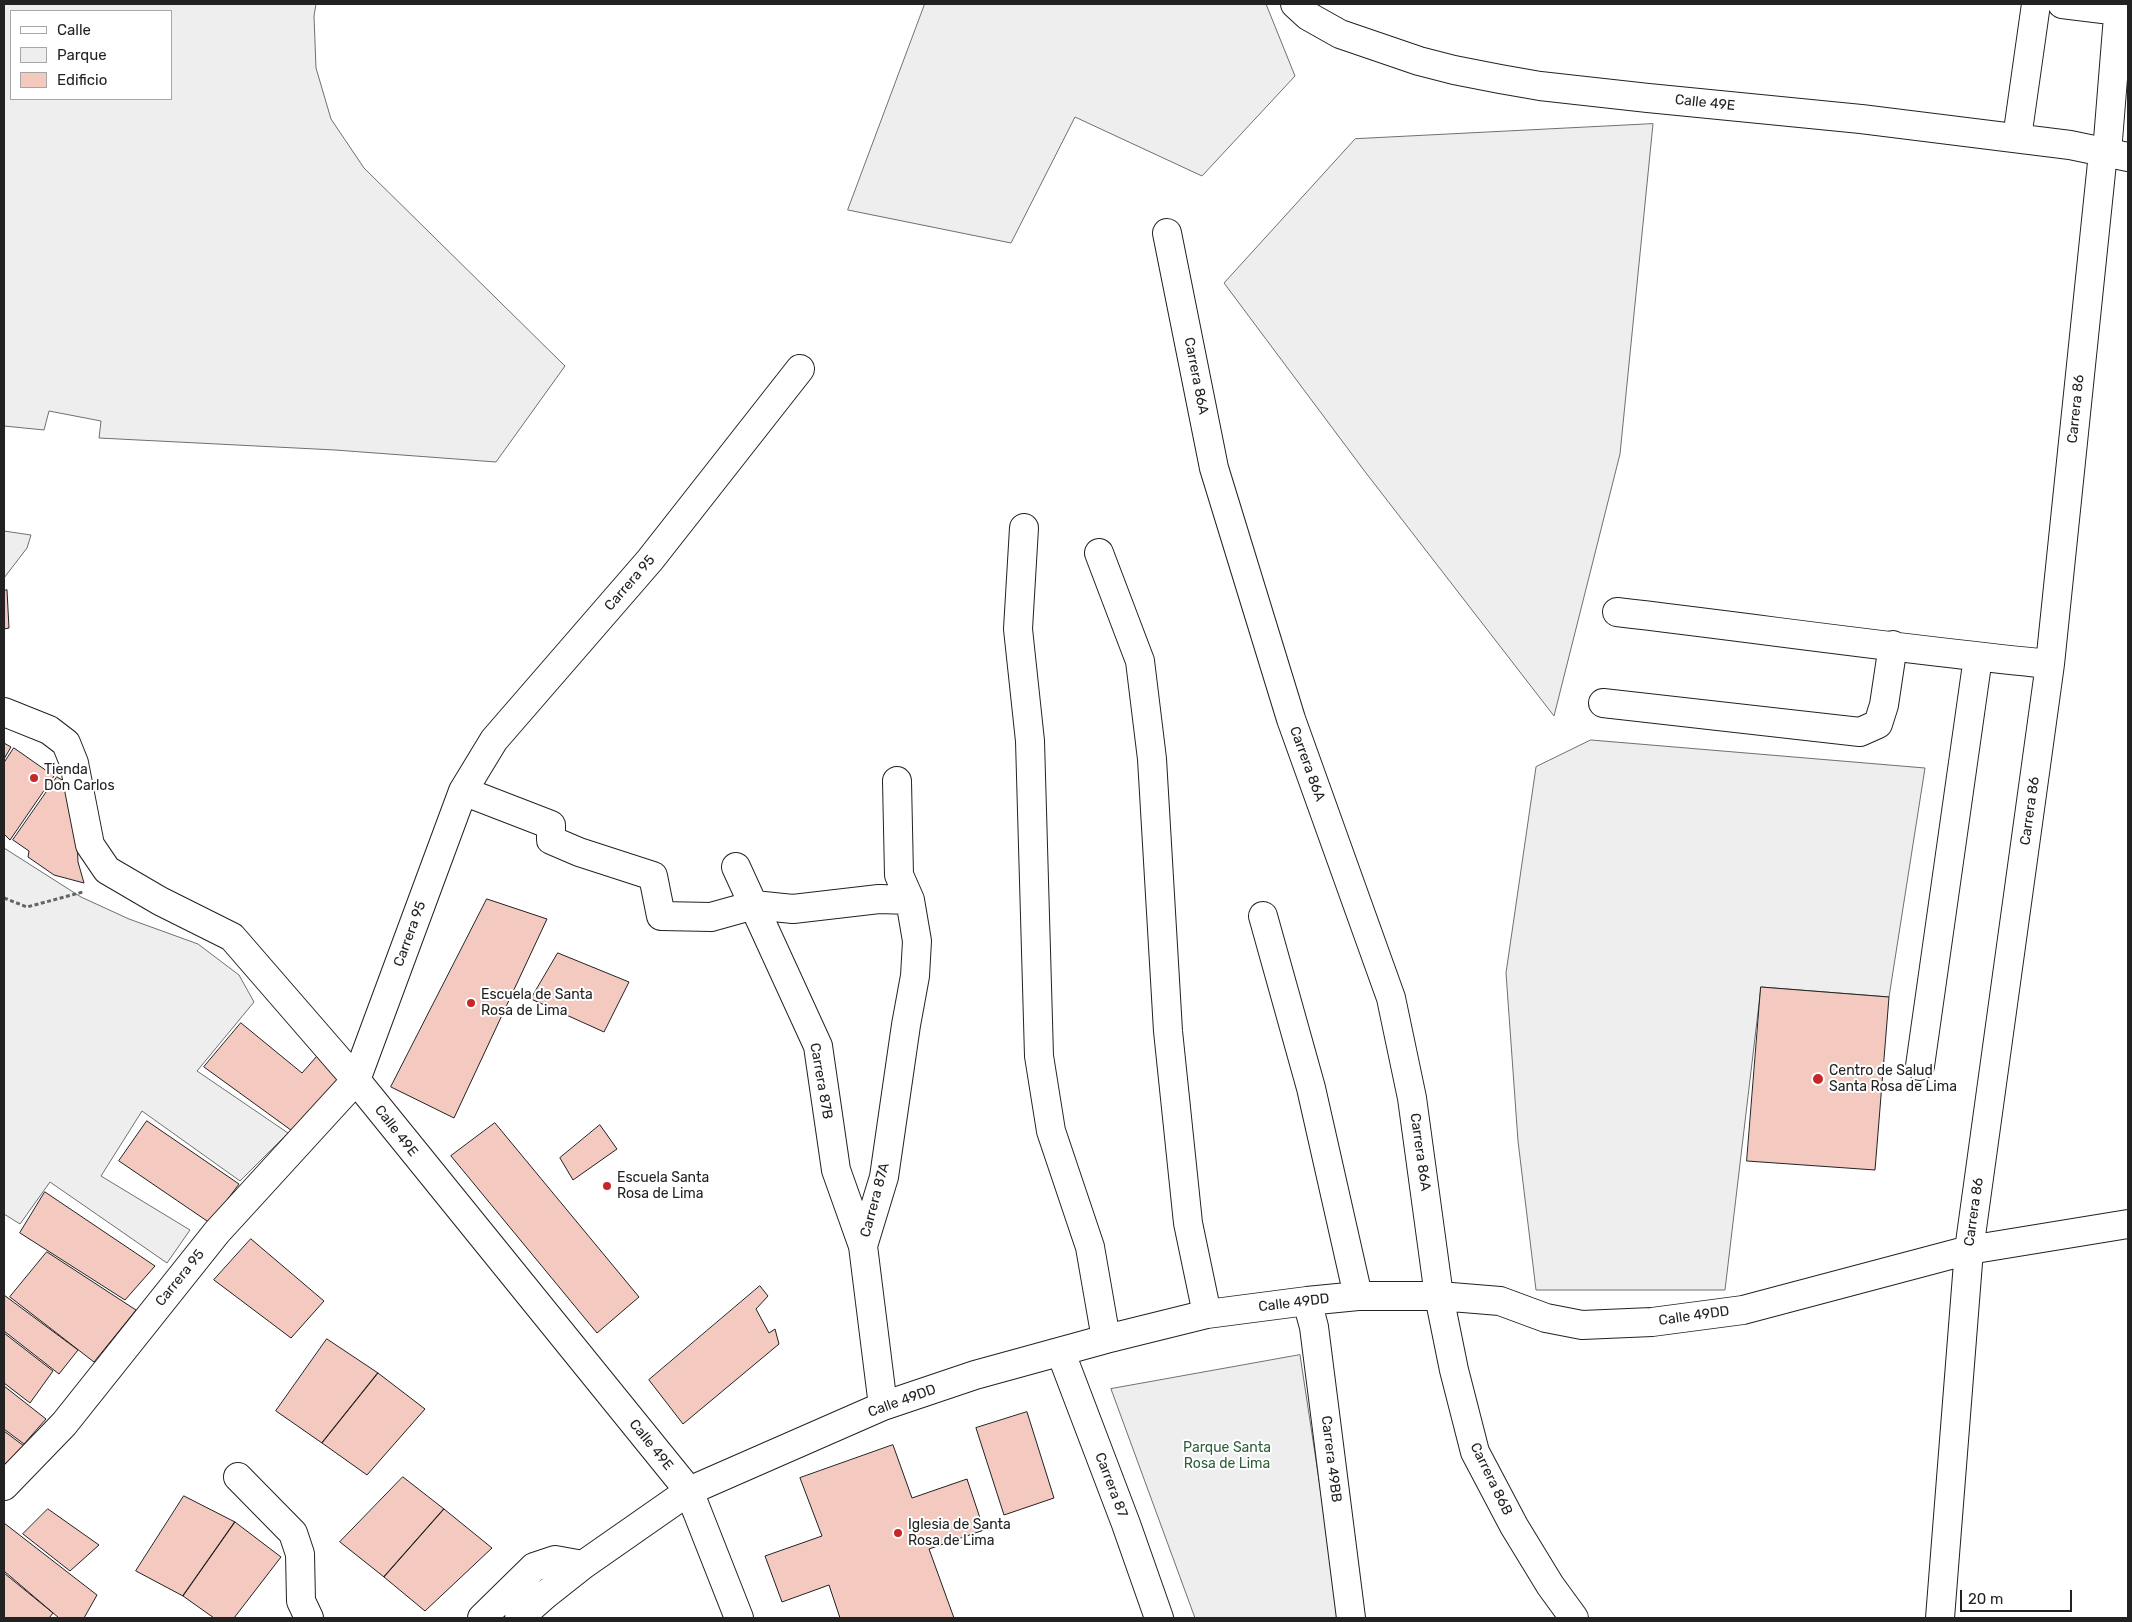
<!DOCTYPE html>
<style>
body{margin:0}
#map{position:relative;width:2132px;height:1622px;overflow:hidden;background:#fff;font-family:Rubik,sans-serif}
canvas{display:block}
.frame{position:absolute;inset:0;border:5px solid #222;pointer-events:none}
.legend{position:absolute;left:10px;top:10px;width:162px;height:90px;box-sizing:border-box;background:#fff;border:1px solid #a7a7a7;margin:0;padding:6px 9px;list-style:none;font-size:15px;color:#222}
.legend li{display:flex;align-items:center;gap:10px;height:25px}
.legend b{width:25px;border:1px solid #a7a7a7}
.scale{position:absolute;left:1960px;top:1590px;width:112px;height:22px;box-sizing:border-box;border:2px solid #222;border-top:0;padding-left:6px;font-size:15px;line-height:18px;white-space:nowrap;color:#222;-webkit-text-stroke:4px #fff;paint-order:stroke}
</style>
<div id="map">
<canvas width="2132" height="1622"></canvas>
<div class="frame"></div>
<ul class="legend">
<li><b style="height:6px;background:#fff"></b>Calle</li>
<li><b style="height:14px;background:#eee"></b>Parque</li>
<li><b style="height:14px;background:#f3c9c0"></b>Edificio</li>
</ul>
<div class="scale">20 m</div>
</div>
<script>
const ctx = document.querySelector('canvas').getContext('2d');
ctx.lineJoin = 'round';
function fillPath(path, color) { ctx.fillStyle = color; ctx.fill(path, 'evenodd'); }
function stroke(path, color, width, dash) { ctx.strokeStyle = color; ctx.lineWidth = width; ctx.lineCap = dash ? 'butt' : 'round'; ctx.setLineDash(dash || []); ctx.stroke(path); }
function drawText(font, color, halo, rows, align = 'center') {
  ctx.font = font + ' Rubik,sans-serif'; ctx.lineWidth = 4; ctx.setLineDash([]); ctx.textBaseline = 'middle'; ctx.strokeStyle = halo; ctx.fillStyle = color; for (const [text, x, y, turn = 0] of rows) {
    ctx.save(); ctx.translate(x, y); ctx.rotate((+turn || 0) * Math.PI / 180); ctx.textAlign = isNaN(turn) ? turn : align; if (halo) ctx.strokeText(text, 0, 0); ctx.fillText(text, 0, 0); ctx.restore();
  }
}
const green = new Path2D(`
 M 4,4 L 316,4 L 314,16 L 316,68 L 331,119 L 364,168 L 565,366 L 496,462 L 335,450 L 99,438 L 101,421 L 49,411 L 44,430 L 4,426 ZM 171,11 L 171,99 L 11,99 L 11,11 Z
 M 925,4 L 1266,4 L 1295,76 L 1202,176 L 1075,117 L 1011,243 L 848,210 Z
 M 1653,124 L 1620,454 L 1554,716 L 1366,473 L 1224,283 L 1355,139 Z
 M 4,531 L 31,535 L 27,548 L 4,578 Z
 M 1591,740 L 1925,768 L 1889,997 L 1761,987 L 1725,1290 L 1536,1290 L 1518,1141 L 1506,973 L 1536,767 Z
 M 4,848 L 81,897 L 129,919 L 198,944 L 239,975 L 254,1002 L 197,1071 L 288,1133 L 240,1181 L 142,1111 L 101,1176 L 190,1230 L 167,1263 L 50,1182 L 20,1224 L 4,1214 Z
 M 1300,1355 L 1340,1618 L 1195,1618 L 1111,1389 Z`);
const building = new Path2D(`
 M 7,590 L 9,628 L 4,629 L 4,591 Z
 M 4,743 L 11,747 L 4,759 Z
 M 14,748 L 54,776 L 10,840 L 4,834 L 4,763 Z
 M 57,777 L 66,782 L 75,797 L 78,862 L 84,883 L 54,875 L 28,857 L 29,851 L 13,840 Z
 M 487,899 L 547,919 L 454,1118 L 391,1087 Z
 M 558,953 L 629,982 L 604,1032 L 531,999 Z
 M 1761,987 L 1889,997 L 1875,1170 L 1747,1161 Z
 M 241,1023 L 302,1073 L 317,1056 L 344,1083 L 295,1133 L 204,1067 Z
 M 147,1121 L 239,1184 L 210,1223 L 119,1161 Z
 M 495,1123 L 639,1297 L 597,1333 L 451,1156 Z
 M 600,1125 L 617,1149 L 573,1180 L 560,1158 Z
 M 45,1192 L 155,1266 L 125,1300 L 20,1233 Z
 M 251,1239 L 324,1301 L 291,1338 L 214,1280 Z
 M 47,1252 L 136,1310 L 94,1362 L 10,1297 Z
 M 760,1286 L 768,1296 L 756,1309 L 769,1333 L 775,1329 L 779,1344 L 683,1424 L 649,1380 Z
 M 4,1295 L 78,1350 L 59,1374 L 4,1331 Z
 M 4,1333 L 53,1371 L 30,1403 L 4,1383 Z
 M 327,1339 L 378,1373 L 322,1443 L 276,1411 Z
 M 378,1373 L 425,1409 L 367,1475 L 322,1443 Z
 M 4,1386 L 46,1419 L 24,1444 L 4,1429 Z
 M 1027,1412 L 1054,1498 L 1004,1515 L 976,1428 Z
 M 4,1431 L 24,1446 L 4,1468 Z
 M 893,1445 L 912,1498 L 967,1479 L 984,1530 L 929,1549 L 954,1618 L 840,1618 L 829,1585 L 782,1602 L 765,1556 L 822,1536 L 800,1478 Z
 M 403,1477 L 444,1509 L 384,1577 L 340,1542 Z
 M 184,1496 L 235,1522 L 183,1596 L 136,1571 Z
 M 48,1509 L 99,1545 L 70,1571 L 23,1534 Z
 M 444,1509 L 492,1548 L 425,1611 L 384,1577 Z
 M 235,1522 L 281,1557 L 234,1618 L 214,1618 L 183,1596 Z
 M 4,1523 L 97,1595 L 84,1618 L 59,1618 L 4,1571 Z
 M 4,1573 L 53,1613 L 49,1618 L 4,1618 Z`);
const path = new Path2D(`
 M 4,898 L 27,907 L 83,892`);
const minor = new Path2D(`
 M 1295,4 L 1308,16 L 1340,34 L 1419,61 L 1454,70 L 1500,79 L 1540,86 L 1648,98 L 1861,119 L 2070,145 L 2128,157
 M 2062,4 L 2119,11
 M 2017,138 L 2036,4
 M 1167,233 L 1214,468 L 1291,719 L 1391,998 L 1412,1098 L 1439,1296 L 1454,1370 L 1475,1452 L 1514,1526 L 1550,1585 L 1574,1618
 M 1024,528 L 1018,629 L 1030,741 L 1039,1056 L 1051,1131 L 1090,1247 L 1106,1339
 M 1099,553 L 1140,661 L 1152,759 L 1168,1031 L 1188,1223 L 1207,1314
 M 1617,612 C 1762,629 1906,650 2050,664
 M 1603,703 L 1860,732 L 1878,724 L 1884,705 L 1893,645
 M 4,712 L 49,730 L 66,743 L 74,763 L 90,845 L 107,870 L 160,901 L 232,937 L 356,1080 L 689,1491 L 739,1618
 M 463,791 L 551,825 L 551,840 L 579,852 L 653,876 L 661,916 L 711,917 L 754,905 L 793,909 L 879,899 L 910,900
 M 736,867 L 818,1046 L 836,1170 L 863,1246
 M 1263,916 L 1311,1088 L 1358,1296
 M 1920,1066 L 1978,657
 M 1307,1301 L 1314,1327 L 1351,1618
 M 1061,1353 L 1126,1524 L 1159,1618
 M 883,1406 L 863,1246 L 884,1177 L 906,1025 L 915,976 L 917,941 L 910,900 L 899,875 L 897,781
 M 238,1477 L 293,1533 L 300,1554 L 301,1601 L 309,1618
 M 4,1486 L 64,1424 L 217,1232 L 356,1080 L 463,791 L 494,740 L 650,560 L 800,369
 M 482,1618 L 534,1567 L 555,1560 L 583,1565
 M 519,1618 L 545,1595 L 583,1565 L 689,1491 L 883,1406 L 975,1375 L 1106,1339 L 1207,1314 L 1307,1301 L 1358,1296 L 1439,1296 L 1500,1301 L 1546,1318 L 1582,1325 L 1652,1322 L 1743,1310 L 1969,1250 L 2128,1224
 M 1940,1618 L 1969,1250 L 2050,664 L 2103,153 L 2108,140 L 2119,4`);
const markers = [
 [34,778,5,"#c62828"],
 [471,1003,5,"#c62828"],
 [1818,1079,6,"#c62828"],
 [607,1186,5,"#c62828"],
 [898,1533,5,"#c62828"]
];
const streetNames = [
 ["Calle 49E",1705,103,6],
 ["Carrera 86A",1196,376,79],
 ["Carrera 86",2076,409,-84],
 ["Carrera 95",630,583,-49],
 ["Carrera 86A",1307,764,70],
 ["Carrera 86",2030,811,-82],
 ["Carrera 95",410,934,-70],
 ["Carrera 87B",821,1081,80],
 ["Calle 49E",396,1131,52],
 ["Carrera 86A",1420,1152,82],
 ["Carrera 87A",875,1200,-75],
 ["Carrera 86",1974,1212,-82],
 ["Carrera 95",180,1278,-51],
 ["Calle 49DD",1294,1303,-7],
 ["Calle 49DD",1694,1316,-8],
 ["Calle 49DD",902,1401,-20],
 ["Calle 49E",651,1445,51],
 ["Carrera 49BB",1331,1459,83],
 ["Carrera 86B",1491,1479,64],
 ["Carrera 87",1111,1485,69]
];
const poiNames = [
 ["Tienda",44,770],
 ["Don Carlos",44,786],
 ["Escuela de Santa",481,995],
 ["Rosa de Lima",481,1011],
 ["Centro de Salud",1829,1071],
 ["Santa Rosa de Lima",1829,1087],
 ["Escuela Santa",617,1178],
 ["Rosa de Lima",617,1194],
 ["Iglesia de Santa",908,1525],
 ["Rosa de Lima",908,1541]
];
const parkNames = [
 ["Parque Santa",1227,1448],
 ["Rosa de Lima",1227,1464]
];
fillPath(green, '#eee');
stroke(green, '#6f6f6f', 1);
fillPath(building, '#f3c9c0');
stroke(building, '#222', 1);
stroke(minor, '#222', 30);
stroke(path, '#646464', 3, [4, 2.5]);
stroke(minor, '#fff', 28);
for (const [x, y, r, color] of markers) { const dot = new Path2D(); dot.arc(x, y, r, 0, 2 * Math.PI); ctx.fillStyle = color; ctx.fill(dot); stroke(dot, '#fff', 2); }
drawText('14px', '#222', '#fff', streetNames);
drawText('14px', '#222', '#fff', poiNames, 'left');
drawText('14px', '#2f5e38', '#fff', parkNames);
</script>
